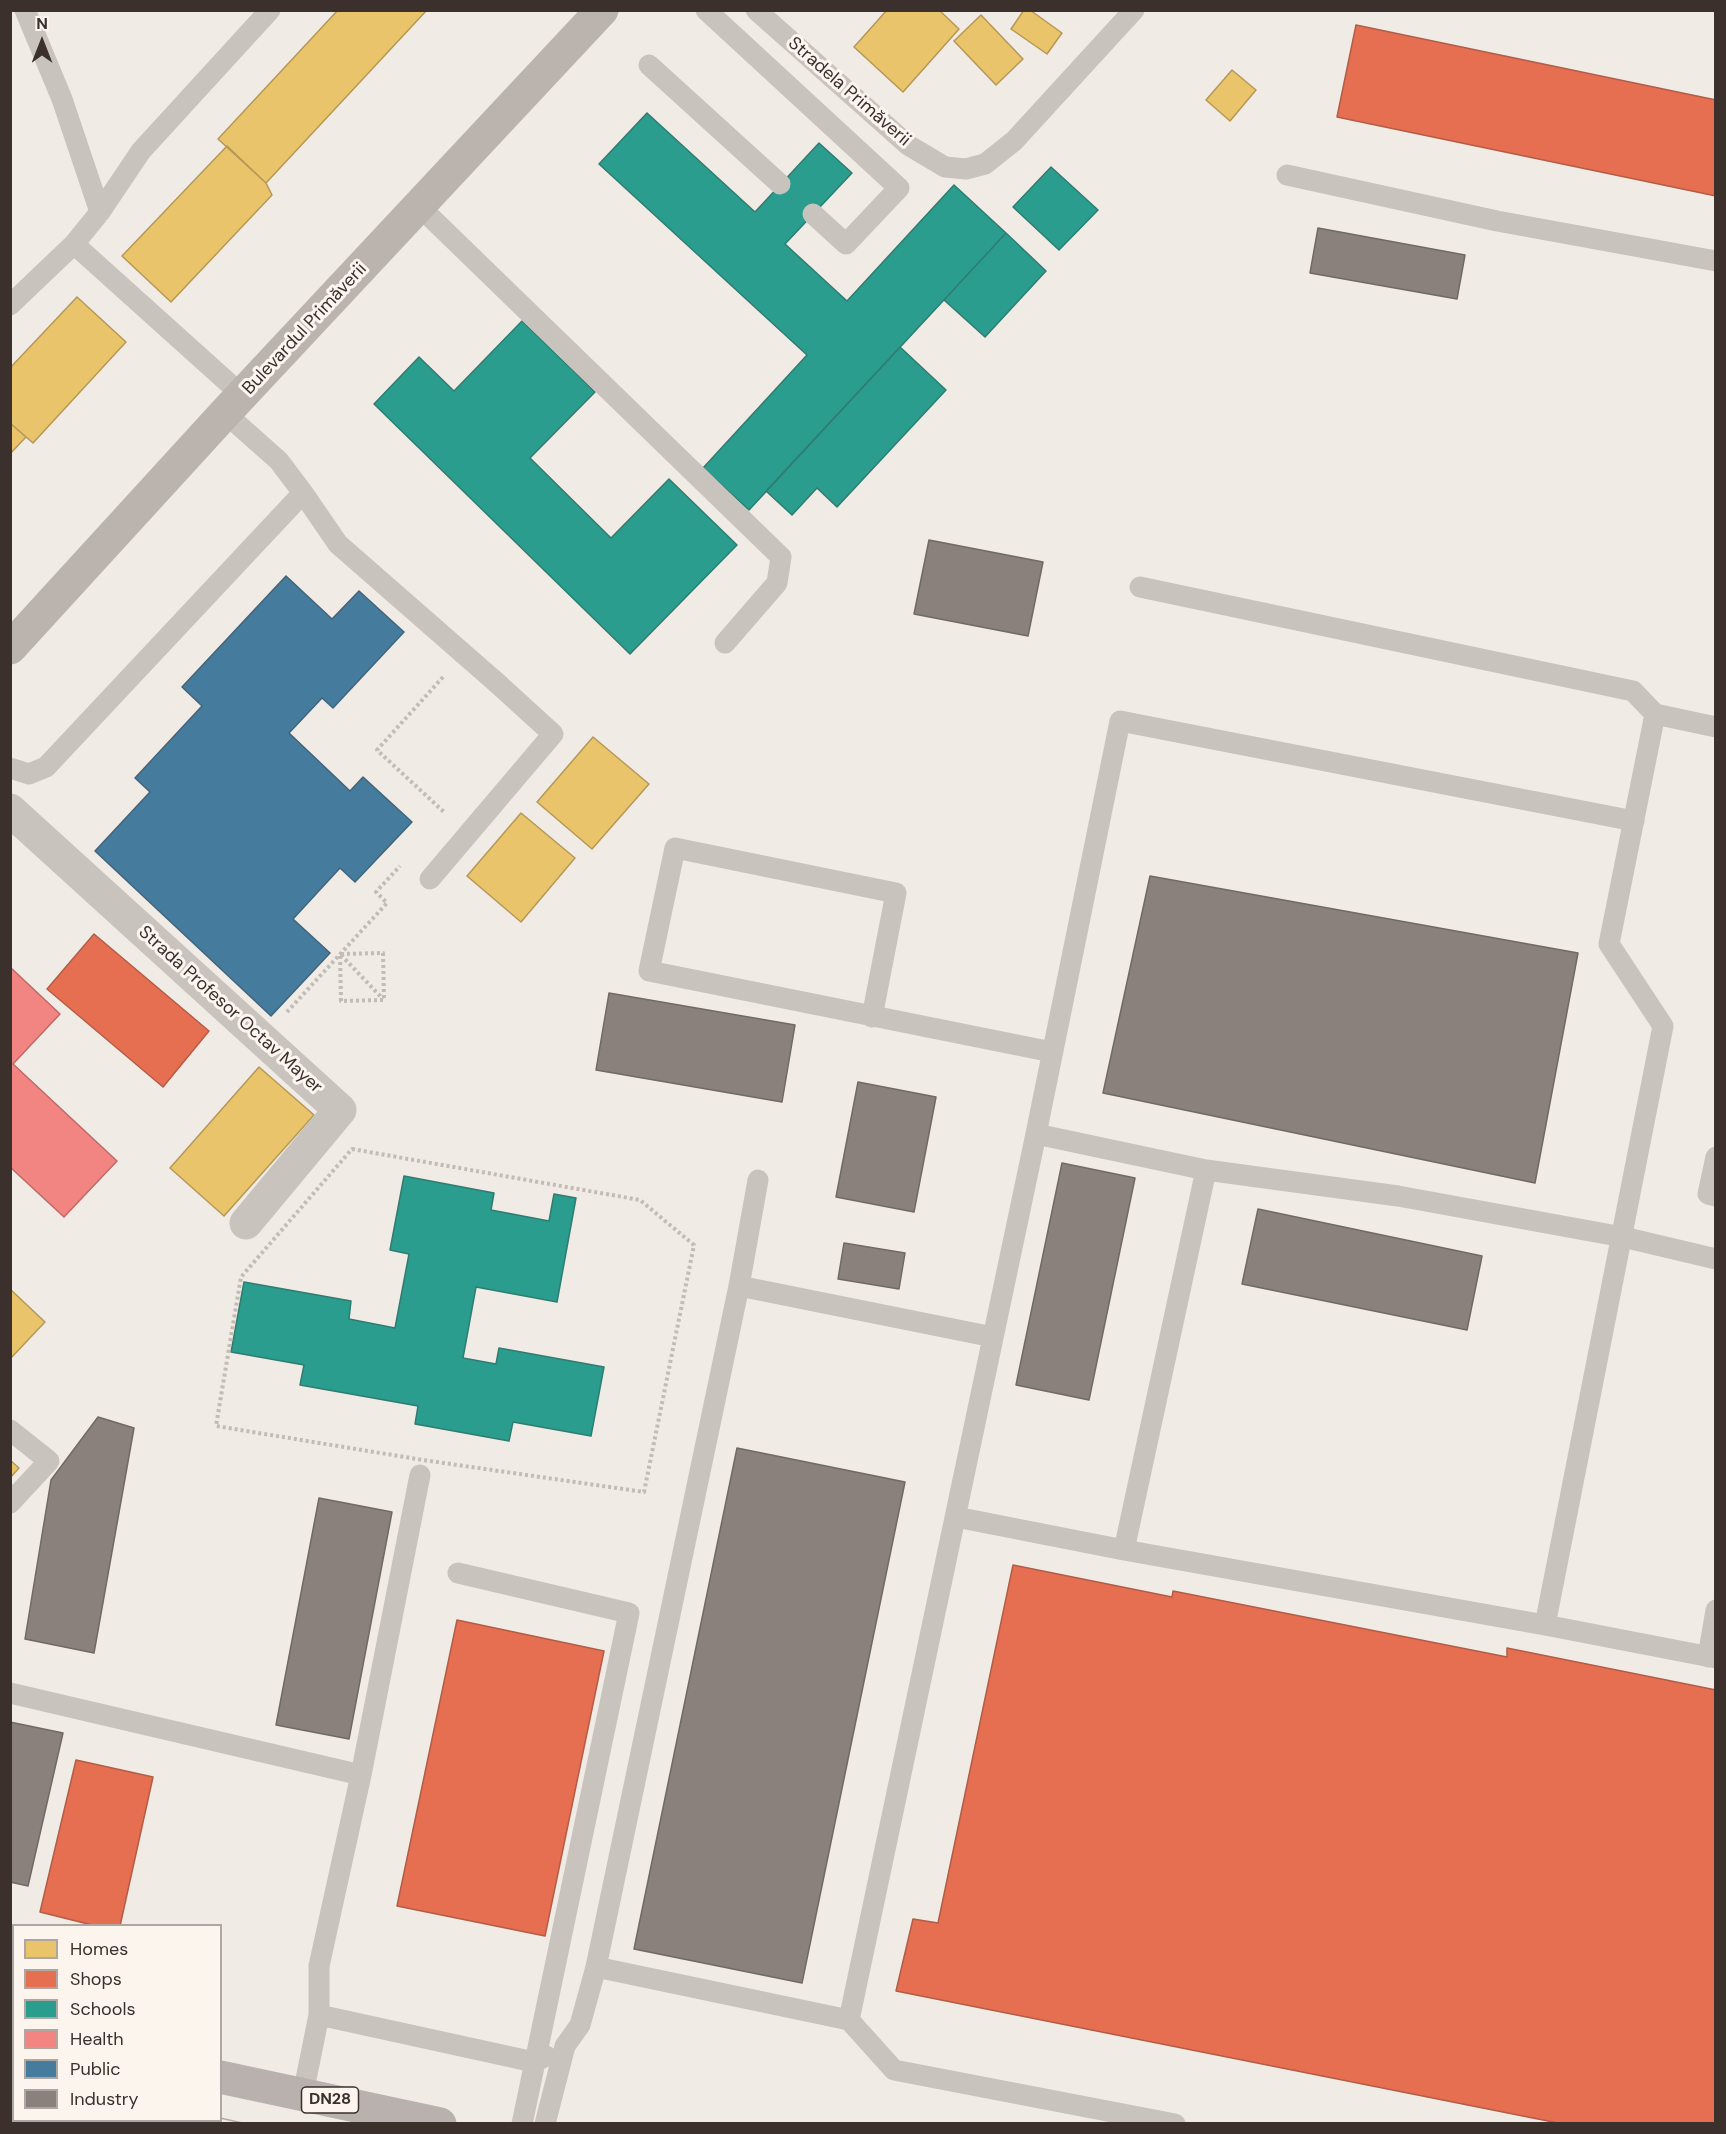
<!DOCTYPE html>
<meta charset="utf-8">
<style>
body{margin:0}
#map{position:relative;width:1726px;height:2134px;overflow:hidden;background:#f0ebe5;font-family:"DM Sans",sans-serif}
canvas{display:block}
.frame{position:absolute;inset:0;border:12px solid #3b302b;pointer-events:none}
.legend{position:absolute;left:12px;top:1924px;width:210px;height:198px;box-sizing:border-box;background:#fbf5ee;border:2px solid #aea6a0;margin:0;padding:8px 10px;list-style:none;font-size:18px;color:#3b302b}
.legend li{display:flex;align-items:center;gap:12px;height:30px}
.legend b{width:30px;border:2px solid #aea6a0}
.north{position:absolute;left:12px;top:12px;width:60px;height:60px;-webkit-text-stroke:4px #fbf5ee;paint-order:stroke;rotate:0deg;font-size:16px;font-weight:700;line-height:24px;text-align:center;color:#3b302b}
.north::after{content:'';display:block;margin:auto;width:21px;height:27px;background:#3b302b;clip-path:polygon(50% 0,100% 100%,50% 72%,0 100%)}
</style>
<div id="map">
<canvas width="1726" height="2134"></canvas>
<div class="frame"></div>
<ul class="legend">
<li><b style="height:16px;background:#e9c46a"></b>Homes</li>
<li><b style="height:16px;background:#e76f51"></b>Shops</li>
<li><b style="height:16px;background:#2a9d8f"></b>Schools</li>
<li><b style="height:16px;background:#f28482"></b>Health</li>
<li><b style="height:16px;background:#457b9d"></b>Public</li>
<li><b style="height:16px;background:#8a817c"></b>Industry</li>
</ul>
<div class="north">N</div>
</div>
<script>
const ctx = document.querySelector('canvas').getContext('2d');
ctx.lineJoin = 'round';
function fillPath(path, color) { ctx.fillStyle = color; ctx.fill(path, 'evenodd'); }
function stroke(path, color, width, dash) { ctx.strokeStyle = color; ctx.lineWidth = width; ctx.lineCap = dash ? 'butt' : 'round'; ctx.setLineDash(dash || []); ctx.stroke(path); }
function drawText(font, color, halo, rows, align = 'center') {
  ctx.font = font + ' "DM Sans",sans-serif'; ctx.lineWidth = 6; ctx.setLineDash([]); ctx.textBaseline = 'middle'; ctx.strokeStyle = halo; ctx.fillStyle = color; for (const [text, x, y, turn = 0] of rows) {
    ctx.save(); ctx.translate(x, y); ctx.rotate((+turn || 0) * Math.PI / 180); ctx.textAlign = isNaN(turn) ? turn : align; if (halo) ctx.strokeText(text, 0, 0); ctx.fillText(text, 0, 0); ctx.restore();
  }
}
const homes = new Path2D(`
 M 338,10 L 427,10 L 266,183 L 218,139 Z
 M 887,10 L 939,10 L 959,29 L 903,92 L 854,47 Z
 M 1024,10 L 1030,10 L 1062,33 L 1047,54 L 1011,29 Z
 M 981,15 L 1023,59 L 996,85 L 954,41 Z
 M 1232,70 L 1256,90 L 1230,121 L 1206,100 Z
 M 227,146 L 266,183 L 272,195 L 171,302 L 122,256 Z
 M 77,297 L 126,342 L 33,443 L 10,423 L 10,368 Z
 M 10,423 L 26,437 L 10,454 Z
 M 593,737 L 649,784 L 592,849 L 537,802 Z
 M 521,813 L 575,858 L 521,922 L 467,876 Z
 M 259,1067 L 314,1115 L 224,1216 L 170,1168 Z
 M 10,1289 L 45,1322 L 10,1359 Z
 M 10,1460 L 19,1468 L 10,1478 Z`);
const shops = new Path2D(`
 M 1356,25 L 1716,100 L 1716,196 L 1337,117 Z
 M 94,934 L 209,1031 L 163,1087 L 47,989 Z
 M 1013,1565 L 1172,1597 L 1173,1591 L 1507,1657 L 1507,1648 L 1716,1690 L 1716,2124 L 1563,2124 L 896,1991 L 913,1919 L 938,1923 Z
 M 457,1620 L 604,1651 L 545,1936 L 397,1906 Z
 M 76,1760 L 153,1777 L 120,1926 L 96,1926 L 40,1912 Z`);
const schools = new Path2D(`
 M 647,113 L 755,212 L 819,143 L 852,173 L 785,244 L 847,301 L 954,185 L 1006,233 L 749,510 L 703,468 L 807,355 L 599,164 Z
 M 1051,167 L 1098,210 L 1059,250 L 1013,207 Z
 M 1006,233 L 1046,271 L 985,337 L 944,300 Z
 M 522,321 L 595,392 L 530,458 L 611,538 L 669,479 L 737,545 L 630,654 L 374,404 L 419,357 L 454,391 Z
 M 900,347 L 946,390 L 837,507 L 817,488 L 792,515 L 766,491 Z
 M 404,1176 L 494,1193 L 491,1210 L 549,1221 L 554,1194 L 576,1198 L 557,1302 L 476,1287 L 463,1358 L 496,1364 L 499,1348 L 604,1367 L 591,1436 L 513,1422 L 509,1441 L 415,1424 L 418,1406 L 300,1385 L 304,1365 L 231,1352 L 244,1282 L 351,1301 L 349,1319 L 395,1328 L 409,1254 L 390,1250 Z`);
const health = new Path2D(`
 M 10,967 L 60,1014 L 13,1064 L 117,1161 L 64,1217 L 10,1167 Z`);
const public = new Path2D(`
 M 286,576 L 332,619 L 359,591 L 404,632 L 333,708 L 322,698 L 289,733 L 350,791 L 363,777 L 412,822 L 355,882 L 340,868 L 293,919 L 330,953 L 271,1016 L 95,851 L 150,792 L 135,778 L 202,706 L 182,687 Z`);
const industry = new Path2D(`
 M 1318,228 L 1465,255 L 1457,299 L 1310,273 Z
 M 929,540 L 1043,562 L 1028,636 L 914,614 Z
 M 1150,876 L 1578,953 L 1535,1183 L 1103,1093 Z
 M 609,993 L 795,1025 L 782,1102 L 596,1070 Z
 M 858,1082 L 936,1097 L 914,1212 L 836,1197 Z
 M 1062,1163 L 1135,1178 L 1089,1400 L 1016,1385 Z
 M 1258,1209 L 1482,1256 L 1467,1330 L 1242,1284 Z
 M 844,1243 L 905,1253 L 899,1289 L 838,1279 Z
 M 98,1417 L 134,1428 L 94,1653 L 25,1639 L 51,1480 Z
 M 737,1448 L 905,1482 L 802,1983 L 634,1949 Z
 M 319,1498 L 392,1512 L 349,1739 L 276,1725 Z
 M 10,1722 L 63,1733 L 28,1886 L 10,1882 Z`);
const path = new Path2D(`
 M 443,677 L 377,750 L 444,812
 M 383,953 L 384,1000 L 341,1001 L 340,954 Z
 M 341,955 L 383,999
 M 287,1012 L 387,903 L 376,892 L 400,866
 M 352,1149 L 640,1200 L 694,1245 L 644,1492 L 423,1460 L 216,1426 L 241,1277 Z`);
const service = new Path2D(`
 M 25,10 L 62,99 L 100,212
 M 706,10 L 899,188 L 846,244 L 813,214
 M 756,10 L 908,145 L 945,167 L 966,169 L 985,164 L 1014,141 L 1134,10
 M 649,65 L 780,184
 M 1287,175 L 1497,221 L 1716,261
 M 419,206 L 781,557 L 777,583 L 725,643
 M 74,244 L 243,396
 M 10,305 L 74,244 L 100,212 L 141,151 L 270,10
 M 225,413 L 279,461 L 303,493 L 338,544 L 497,683 L 553,734 L 430,879
 M 1140,587 L 1633,691 L 1655,714 L 1716,727
 M 10,768 L 29,774 L 46,767 L 303,493
 M 872,1017 L 896,893 L 675,848 L 649,971 L 1052,1052
 M 1036,1134 L 1206,1170 L 1398,1196 L 1623,1237 L 1716,1259
 M 1716,1157 L 1708,1194 L 1716,1196
 M 739,1286 L 993,1337
 M 10,1430 L 49,1461 L 10,1503
 M 956,1517 L 1124,1550 L 1545,1625 L 1716,1658
 M 1124,1550 L 1206,1170
 M 458,1573 L 629,1613 L 522,2124
 M 1545,1625 L 1663,1026 L 1609,944 L 1655,714
 M 1708,1657 L 1716,1610
 M 10,1693 L 361,1775
 M 596,1967 L 739,1286 L 758,1180
 M 319,2015 L 534,2062 L 546,2056
 M 849,2020 L 1036,1134 L 1120,721 L 1634,821
 M 303,2094 L 319,2015 L 319,1966 L 361,1775 L 420,1475
 M 545,2124 L 565,2046 L 580,2025 L 596,1967 L 849,2020 L 894,2070 L 1175,2124`);
const minor = new Path2D(`
 M 10,810 L 340,1110 L 246,1223`);
const secondary = new Path2D(`
 M 10,648 L 225,413 L 602,10`);
const primary = new Path2D(`
 M 10,2035 L 14,2036
 M 220,2077 L 440,2124`);
const tram = new Path2D(`
 M 10,2075 L 14,2076
 M 10,2098 L 14,2098
 M 220,2118 L 247,2124
 M 121,2120 L 136,2124`);
const shields = [
 [330,2100,57]
];
const shieldNames = [
 ["DN28",330,2100]
];
const streetNames = [
 ["Stradela Primăverii",849,92,41],
 ["Bulevardul Primăverii",305,329,-47],
 ["Strada Profesor Octav Mayer",230,1010,42]
];
fillPath(homes, '#e9c46a');
stroke(homes, '#b59857', 1.5);
fillPath(shops, '#e76f51');
stroke(shops, '#b35c46', 1.5);
fillPath(schools, '#2a9d8f');
stroke(schools, '#2f7c71', 1.5);
fillPath(health, '#f28482');
stroke(health, '#bb6b68', 1.5);
fillPath(public, '#457b9d');
stroke(public, '#42647b', 1.5);
fillPath(industry, '#8a817c');
stroke(industry, '#726964', 1.5);
stroke(path, '#c2bbb6', 4, [3, 3]);
stroke(service, '#c9c3be', 21);
stroke(minor, '#c9c3be', 33);
stroke(secondary, '#bab3ae', 33);
stroke(primary, '#b8b1ad', 33);
stroke(tram, '#b1aca8', 1.5);
for (const [x, y, w] of shields) { const box = new Path2D(); box.roundRect(x - w / 2, y - 13, w, 26, 4.5); ctx.fillStyle = '#fbf5ee'; ctx.fill(box); stroke(box, '#3b302b', 1.5); }
drawText('bold 16px', '#3b302b', null, shieldNames);
drawText('18px', '#3b302b', '#fbf5ee', streetNames);
</script>
